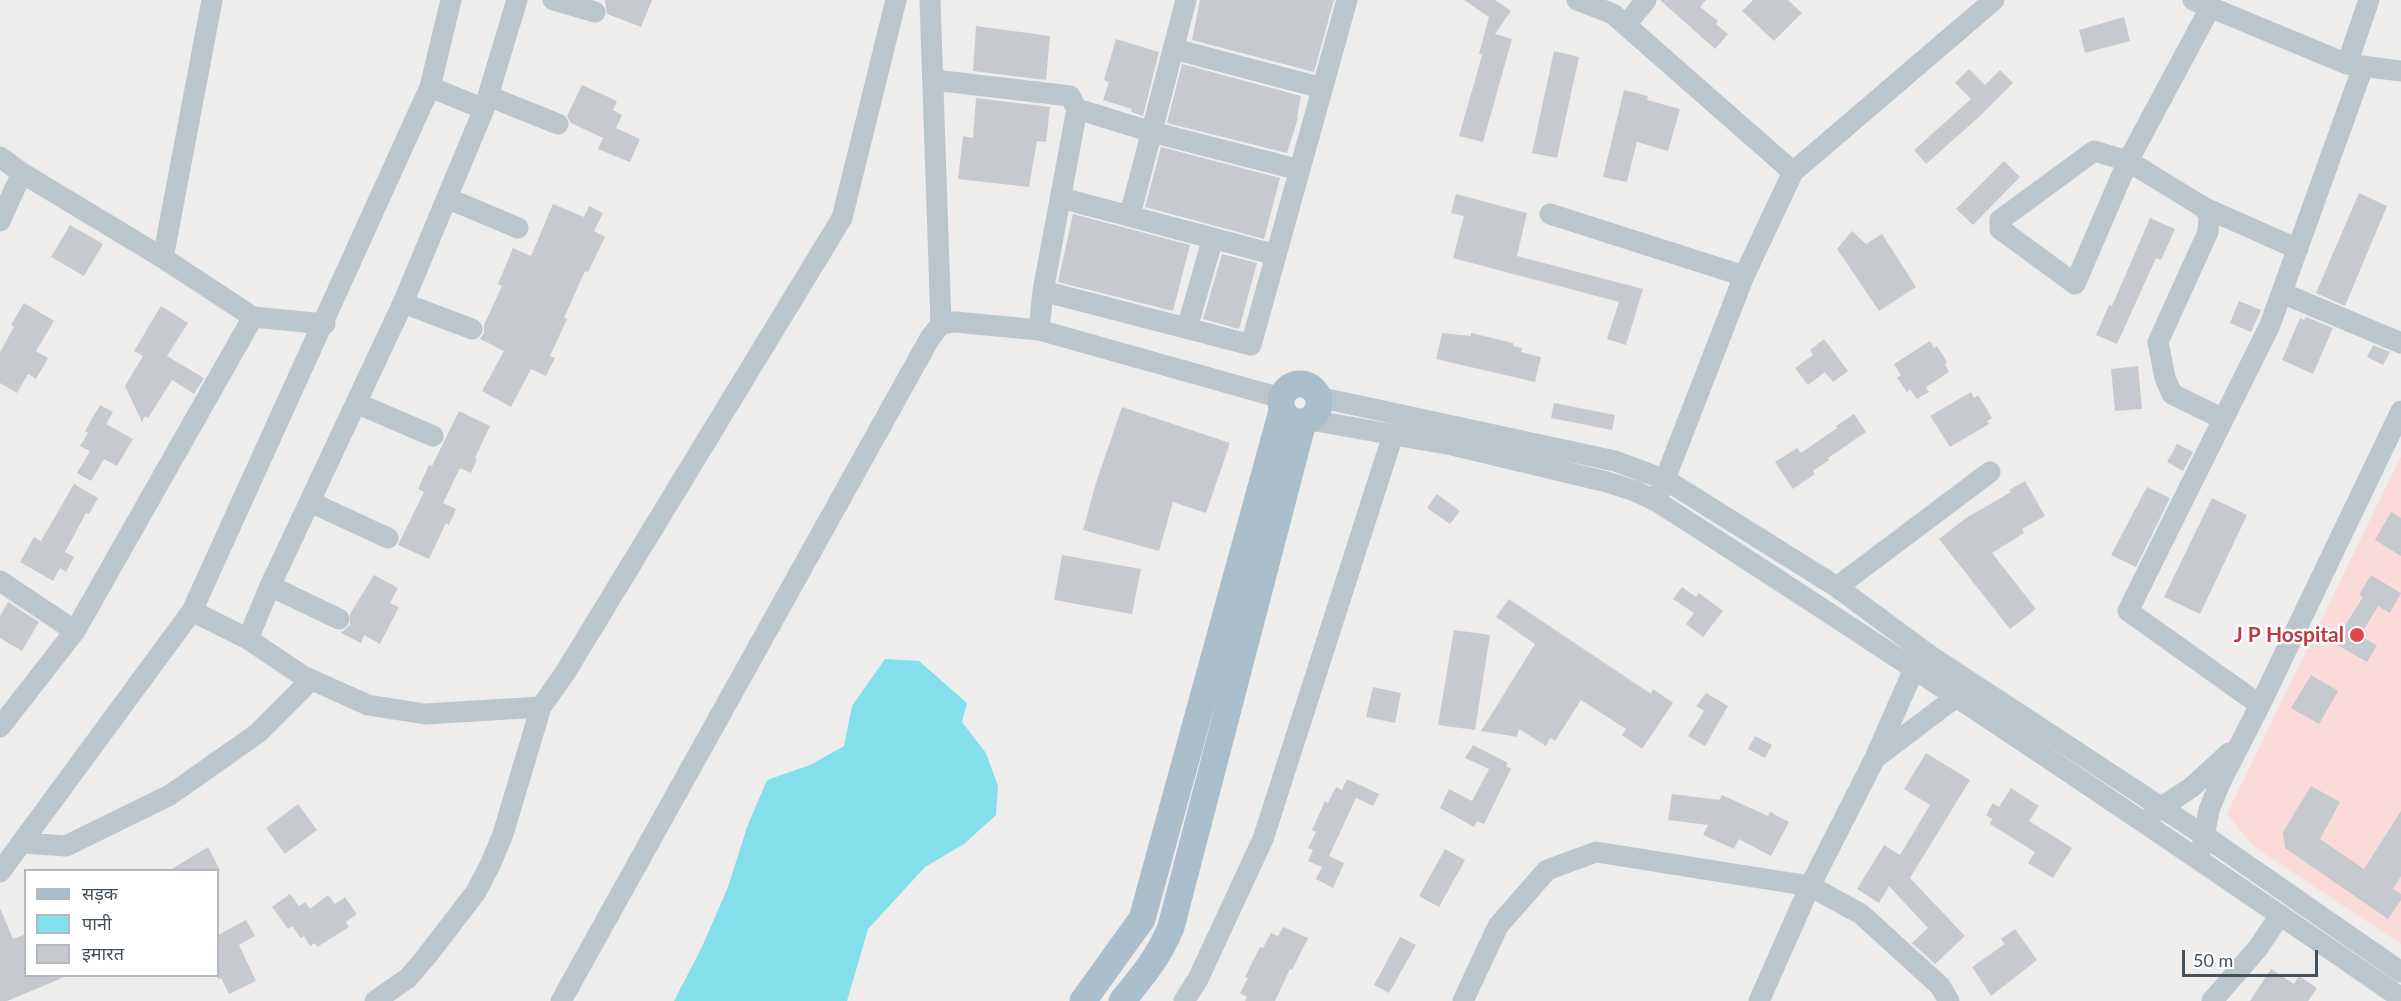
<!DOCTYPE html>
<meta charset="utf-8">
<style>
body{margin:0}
#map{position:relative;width:2401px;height:1001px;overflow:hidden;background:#efecec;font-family:Lato,"Noto Sans Devanagari",sans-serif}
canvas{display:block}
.legend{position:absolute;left:24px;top:869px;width:195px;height:108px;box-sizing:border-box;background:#fff;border:2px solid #b4b9bd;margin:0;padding:8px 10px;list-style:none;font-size:18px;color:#44515a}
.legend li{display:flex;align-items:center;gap:12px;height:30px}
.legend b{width:30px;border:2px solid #b4b9bd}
.scale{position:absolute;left:2182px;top:950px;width:136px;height:27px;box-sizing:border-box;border:3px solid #44515a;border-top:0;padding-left:8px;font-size:18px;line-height:21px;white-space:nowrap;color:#44515a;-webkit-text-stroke:4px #fff;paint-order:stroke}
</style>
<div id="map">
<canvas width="2401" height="1001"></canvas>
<ul class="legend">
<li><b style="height:8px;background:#abbecc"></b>सड़क</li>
<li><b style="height:16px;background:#84dfed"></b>पानी</li>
<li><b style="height:16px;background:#c6cacf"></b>इमारत</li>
</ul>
<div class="scale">50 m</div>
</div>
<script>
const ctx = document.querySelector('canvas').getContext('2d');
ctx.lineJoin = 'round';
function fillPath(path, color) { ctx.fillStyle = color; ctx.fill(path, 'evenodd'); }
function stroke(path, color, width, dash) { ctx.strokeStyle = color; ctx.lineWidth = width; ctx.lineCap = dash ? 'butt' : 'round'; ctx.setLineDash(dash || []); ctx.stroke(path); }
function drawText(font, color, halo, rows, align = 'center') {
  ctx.font = font + ' Lato,sans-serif'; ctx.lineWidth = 5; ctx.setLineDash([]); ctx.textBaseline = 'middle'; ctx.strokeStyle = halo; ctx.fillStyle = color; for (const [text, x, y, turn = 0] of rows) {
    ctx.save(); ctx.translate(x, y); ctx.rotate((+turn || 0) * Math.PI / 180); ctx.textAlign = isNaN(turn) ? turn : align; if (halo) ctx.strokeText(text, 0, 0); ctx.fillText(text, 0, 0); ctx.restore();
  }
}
const medical = new Path2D(`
 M 2401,456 L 2401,944 L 2253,846 L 2227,814 Z`);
const water = new Path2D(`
 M 885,659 L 919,661 L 967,703 L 962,722 L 986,753 L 998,786 L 996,815 L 964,844 L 925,867 L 868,929 L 847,1001 L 674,1001 L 701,949 L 728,887 L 747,827 L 767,780 L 810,765 L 844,746 L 852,706 Z`);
const building = new Path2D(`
 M 605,0 L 652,0 L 641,27 L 607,14 Z
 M 1200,0 L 1334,0 L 1314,72 L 1192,40 Z
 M 1464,0 L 1495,0 L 1511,11 L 1495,34 L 1512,39 L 1483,142 L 1459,136 L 1483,52 L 1481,55 L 1479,54 L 1489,17 Z
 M 1660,0 L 1706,0 L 1700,7 L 1718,21 L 1716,24 L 1728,34 L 1715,49 Z
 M 1753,0 L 1788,0 L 1802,13 L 1774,41 L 1742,11 Z
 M 2124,17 L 2130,41 L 2085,53 L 2079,30 Z
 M 976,26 L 1050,36 L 1046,80 L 973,71 Z
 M 1116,39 L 1159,52 L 1143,116 L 1131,112 L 1132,109 L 1103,100 L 1109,82 L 1104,80 Z
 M 1554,51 L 1579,57 L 1557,158 L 1532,153 Z
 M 1182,64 L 1301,96 L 1297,117 L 1298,118 L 1287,153 L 1167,123 Z
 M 1969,69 L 1985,85 L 2000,70 L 2013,83 L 1980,116 L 1926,164 L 1914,150 L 1971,99 L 1955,83 Z
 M 582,85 L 617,101 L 613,110 L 622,115 L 616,128 L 640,139 L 630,162 L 598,149 L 603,138 L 571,123 L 567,116 Z
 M 1624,90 L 1648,96 L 1647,100 L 1680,109 L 1668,151 L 1637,142 L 1627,182 L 1603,177 Z
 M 976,98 L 1050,107 L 1046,142 L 1037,141 L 1029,187 L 958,179 L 963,136 L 973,138 Z
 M 1161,147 L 1280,178 L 1264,239 L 1145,207 Z
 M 2004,161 L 2020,177 L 1973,225 L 1956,209 Z
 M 2359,193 L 2387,206 L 2345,306 L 2316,293 Z
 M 1456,194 L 1527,213 L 1517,256 L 1643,289 L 1626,345 L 1607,339 L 1619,302 L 1453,258 L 1464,216 L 1451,213 Z
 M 553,204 L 584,217 L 589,206 L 603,213 L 594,231 L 605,237 L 588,272 L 585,271 L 564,318 L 567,319 L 550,356 L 555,358 L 546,376 L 531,369 L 511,407 L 482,391 L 504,351 L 480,339 L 484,333 L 484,325 L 502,286 L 498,284 L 513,248 L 531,256 Z
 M 1073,214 L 1190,245 L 1173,311 L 1058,282 Z
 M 2150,218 L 2175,229 L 2161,260 L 2156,258 L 2117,344 L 2096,335 L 2109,305 L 2112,306 Z
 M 70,225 L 103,244 L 84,276 L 51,257 Z
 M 1852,231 L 1866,244 L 1882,234 L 1916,287 L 1879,311 L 1837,249 Z
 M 1222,254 L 1257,263 L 1239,329 L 1203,319 Z
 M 2239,301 L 2261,310 L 2251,332 L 2230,323 Z
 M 24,303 L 54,321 L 36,351 L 48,358 L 36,379 L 28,374 L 17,393 L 0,383 L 0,352 L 14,327 L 11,325 Z
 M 161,306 L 188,323 L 167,356 L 204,378 L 194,394 L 172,380 L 148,418 L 145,416 L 142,422 L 125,386 L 143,356 L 134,351 Z
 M 2306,317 L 2333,328 L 2313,374 L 2282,360 L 2300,318 L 2304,320 Z
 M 1442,333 L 1471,336 L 1471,333 L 1513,343 L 1513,346 L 1522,348 L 1521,352 L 1541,357 L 1535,382 L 1436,359 Z
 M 1824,339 L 1848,371 L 1833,382 L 1825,372 L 1808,385 L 1795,368 L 1813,355 L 1810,350 Z
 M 1930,341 L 1934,348 L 1937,346 L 1947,362 L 1945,364 L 1949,372 L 1926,387 L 1929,392 L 1917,399 L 1910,389 L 1907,392 L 1897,378 L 1901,375 L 1894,364 Z
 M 2373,345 L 2390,352 L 2383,365 L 2367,357 Z
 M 2138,366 L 2142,409 L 2115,411 L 2111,369 Z
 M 1971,392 L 1974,398 L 1978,395 L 1992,418 L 1987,421 L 1989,424 L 1950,447 L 1930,416 Z
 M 1554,403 L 1615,415 L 1612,430 L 1551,418 Z
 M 100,405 L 113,412 L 106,424 L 133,439 L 117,466 L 104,459 L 91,481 L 77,473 L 90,451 L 80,446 L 88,433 L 85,431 Z
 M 1122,407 L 1230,443 L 1206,513 L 1173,502 L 1159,551 L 1083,530 L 1096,483 Z
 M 459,411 L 490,426 L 475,458 L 477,459 L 471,473 L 460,468 L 443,503 L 456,509 L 449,525 L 446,523 L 429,559 L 398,545 L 424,492 L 418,489 L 429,465 L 432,466 Z
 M 1854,414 L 1866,432 L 1828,458 L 1829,460 L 1813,471 L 1815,474 L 1793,489 L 1775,462 L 1797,448 L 1801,453 L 1837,428 L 1836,426 Z
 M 2177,444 L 2193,452 L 2183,471 L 2167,462 Z
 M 2025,481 L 2045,516 L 2022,529 L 2024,533 L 1992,553 L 2036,609 L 2010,629 L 1939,539 L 1966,518 L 2011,492 L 2009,490 Z
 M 74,484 L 98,498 L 89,514 L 86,513 L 65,552 L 74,557 L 66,572 L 60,568 L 53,581 L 20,562 L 34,537 L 41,541 Z
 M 2147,487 L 2170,498 L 2136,567 L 2111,555 Z
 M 1437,494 L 1460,511 L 1450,524 L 1427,508 Z
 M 2212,498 L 2247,515 L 2200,614 L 2164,597 Z
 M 2391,512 L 2401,518 L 2401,556 L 2375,540 Z
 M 1062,555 L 1141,569 L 1132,614 L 1054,600 Z
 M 374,575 L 398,588 L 390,603 L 399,607 L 380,644 L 364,635 L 361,643 L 341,633 L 350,625 L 350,614 Z
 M 2371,575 L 2401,593 L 2390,613 L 2378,606 L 2360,636 L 2377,645 L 2367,662 L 2334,643 L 2363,597 L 2359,595 Z
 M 1682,587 L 1696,597 L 1699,593 L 1723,611 L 1703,637 L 1686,624 L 1694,613 L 1673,599 Z
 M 1509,599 L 1651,694 L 1653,689 L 1673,703 L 1642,749 L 1622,735 L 1626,729 L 1581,700 L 1555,741 L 1550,738 L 1546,746 L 1519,729 L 1517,737 L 1481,731 L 1535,644 L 1496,617 Z
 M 8,602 L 39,622 L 22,651 L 0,638 L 0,616 Z
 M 1454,630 L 1490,635 L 1475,730 L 1438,725 Z
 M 2311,675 L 2338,691 L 2319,724 L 2291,708 Z
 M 1373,687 L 1401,693 L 1395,723 L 1366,717 Z
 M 1706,693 L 1728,706 L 1705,746 L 1688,736 L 1704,711 L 1696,706 Z
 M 1755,736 L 1772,745 L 1765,758 L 1748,749 Z
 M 1473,745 L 1508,763 L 1506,766 L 1511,769 L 1484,824 L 1477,821 L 1474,827 L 1440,808 L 1449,789 L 1472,801 L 1489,769 L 1465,758 Z
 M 1926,753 L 1970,780 L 1910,878 L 1965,936 L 1935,964 L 1912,943 L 1928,928 L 1889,886 L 1879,903 L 1857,889 L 1884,845 L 1900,855 L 1930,805 L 1904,789 Z
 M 1347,779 L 1379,794 L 1373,806 L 1356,798 L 1329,856 L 1344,863 L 1333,888 L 1316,879 L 1322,867 L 1308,861 L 1313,850 L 1308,848 L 1316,832 L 1312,830 L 1325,801 L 1328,803 L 1336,787 L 1342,790 Z
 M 2311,786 L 2340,802 L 2320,839 L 2364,869 L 2401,811 L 2401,876 L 2393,889 L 2401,894 L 2401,900 L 2388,919 L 2285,848 L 2283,832 Z
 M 2011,788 L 2039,806 L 2029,821 L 2072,848 L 2053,878 L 2028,863 L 2035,852 L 1990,824 L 1992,819 L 1986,815 L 1993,803 L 1999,807 Z
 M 1672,794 L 1719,800 L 1722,795 L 1768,816 L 1770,812 L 1789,822 L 1771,856 L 1739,839 L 1734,849 L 1703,835 L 1708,825 L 1668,820 Z
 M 298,804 L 317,830 L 285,854 L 266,828 Z
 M 208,847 L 220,870 L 170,870 Z
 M 1445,849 L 1465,860 L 1439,907 L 1419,896 Z
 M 290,894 L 299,906 L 305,902 L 310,909 L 328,895 L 335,904 L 345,897 L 357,914 L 346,922 L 349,927 L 317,947 L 315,943 L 310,946 L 304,936 L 301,938 L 292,926 L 288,929 L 272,907 Z
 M 0,908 L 13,939 L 26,934 L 26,975 L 67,976 L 7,1001 L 0,1001 Z
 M 246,920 L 255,936 L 239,945 L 256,981 L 229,994 L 221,978 L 218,980 L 218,935 Z
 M 1283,927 L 1308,938 L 1292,970 L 1290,969 L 1275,1001 L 1245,1001 L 1247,997 L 1240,993 L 1248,978 L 1245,977 L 1260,947 L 1263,948 L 1271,933 L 1278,936 Z
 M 2015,929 L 2037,960 L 1991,996 L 1972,967 L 2005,944 L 2001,939 Z
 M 1400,937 L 1416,945 L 1389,993 L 1374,985 Z
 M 2271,969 L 2294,984 L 2299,976 L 2317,988 L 2308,1001 L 2250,1001 Z`);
const minor = new Path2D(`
 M 553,0 L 595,12
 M 930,0 L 941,324
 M 1577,0 L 1613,14 L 1793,172
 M 2193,0 L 2347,64 L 2401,71
 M 2210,8 L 2128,161 L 2075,284 L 2000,229 L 2000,220 L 2094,151 L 2128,161 L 2203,207 L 2298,249
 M 1626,25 L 1646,0
 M 1174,49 L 1322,88
 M 2347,64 L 2369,0
 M 934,80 L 1070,96 L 1077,109 L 1043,291 L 1039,330
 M 430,87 L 484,109
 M 488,96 L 558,124
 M 1077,109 L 1152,132 L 1300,170
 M 0,157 L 22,173 L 163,258 L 253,317 L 325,324
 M 447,198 L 518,228
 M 1061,198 L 1276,255
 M 2203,207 L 2209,215 L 2208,232 L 2158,342 L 2165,378 L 2172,394 L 2223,419
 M 1550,214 L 1744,276
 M 1130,215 L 1186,0
 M 0,221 L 22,173
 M 163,258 L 212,0
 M 1043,291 L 1251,345 L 1347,0
 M 2282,293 L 2401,343
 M 403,303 L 472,329
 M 1187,328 L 1213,238
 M 1318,397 L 1615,461 L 1666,480 L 1837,587 L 1929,655 L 2205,836 L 2401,972
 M 356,403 L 433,436
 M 1310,420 L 1452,445 L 1607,482 L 1635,491 L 1656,501 C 1908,662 2155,829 2401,998
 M 1660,492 L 1744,276 L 1793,172 L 1994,0
 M 310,502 L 388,538
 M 0,581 L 75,631
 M 270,586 L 339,619
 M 1837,587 L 1990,472
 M 192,611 L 248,639 L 303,676 L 368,705 L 425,714 L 541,707
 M 248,639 L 270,586 L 403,303 L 484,109 L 517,0
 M 2260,705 L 2128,611 L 2270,325 L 2363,67
 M 0,727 L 75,631 L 253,317
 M 1877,757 L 1956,697
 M 2153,813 L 2192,787 L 2229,753
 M 22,843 L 66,846 L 170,795 L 258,733 L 311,680
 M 2202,847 L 2209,810 L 2220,783 L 2260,705 L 2401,411
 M 0,872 L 192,611 L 430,87 L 451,0
 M 375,1001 L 408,978 L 426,957 L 476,892 L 491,863 L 503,834 L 541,707 L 565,673 L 842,218 L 896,0
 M 561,1001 L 930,338 L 941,324 L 955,322 L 1039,330 L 1281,398
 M 1184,1001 L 1198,979 L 1263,839 L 1393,435
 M 1463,1001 L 1498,926 L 1547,870 L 1596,852 L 1810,886 L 1861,914 L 1940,986 L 1949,1001
 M 1759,1001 L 1810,886 L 1874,760 L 1914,669
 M 2212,1001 L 2258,948 L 2280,915`);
const major = new Path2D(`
 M1281 403a19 19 0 1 1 38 0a19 19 0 1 1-38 0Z
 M 1083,1001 L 1142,919 L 1282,411
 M 1122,1001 C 1141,978 1160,955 1171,927 L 1303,422`);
const markers = [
 [2357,635,8,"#e0444e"]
];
const healthNames = [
 ["J P Hospital",2344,635]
];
fillPath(medical, '#fbdada');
fillPath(water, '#84dfed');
fillPath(building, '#c6cacf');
stroke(minor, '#bac5cc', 21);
stroke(major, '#abbecc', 27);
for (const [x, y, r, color] of markers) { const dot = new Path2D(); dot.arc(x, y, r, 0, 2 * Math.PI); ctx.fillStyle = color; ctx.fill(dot); stroke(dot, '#fff', 2); }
drawText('bold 21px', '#be3a42', '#fff', healthNames, 'right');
</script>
